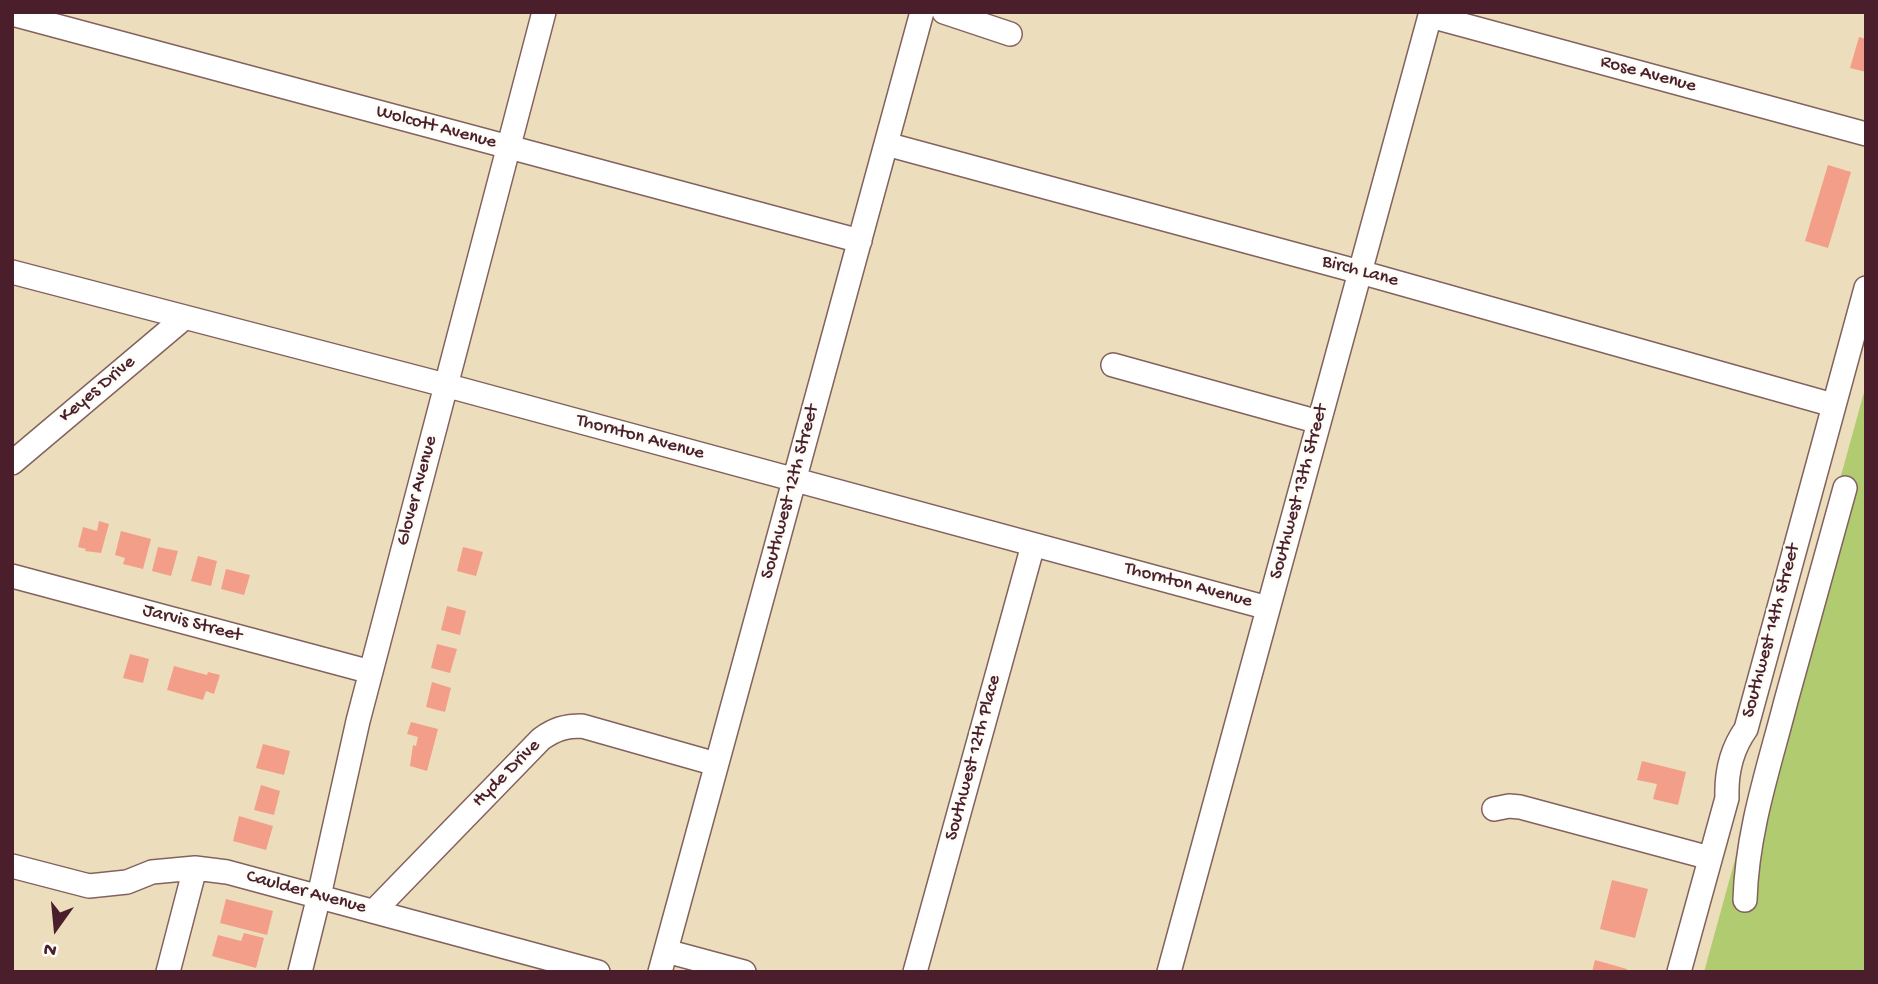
<!DOCTYPE html>
<style>
body{margin:0}
#map{position:relative;width:1878px;height:984px;overflow:hidden;background:#ecdebc;font-family:"Gochi Hand",sans-serif}
canvas{display:block}
.frame{position:absolute;inset:0;border:14px solid #4a1f2b;pointer-events:none}
.north{position:absolute;left:21px;top:893px;width:70px;height:70px;-webkit-text-stroke:5px #fdfcf7;paint-order:stroke;rotate:195deg;font-size:19px;font-weight:700;line-height:28px;text-align:center;color:#4a1f2b}
.north::after{content:'';display:block;margin:auto;width:24px;height:32px;background:#4a1f2b;clip-path:polygon(50% 0,100% 100%,50% 72%,0 100%)}
</style>
<div id="map">
<canvas width="1878" height="984"></canvas>
<div class="frame"></div>
<div class="north">N</div>
</div>
<script>
const ctx = document.querySelector('canvas').getContext('2d');
ctx.lineJoin = 'round';
function fillPath(path, color) { ctx.fillStyle = color; ctx.fill(path, 'evenodd'); }
function stroke(path, color, width, dash) { ctx.strokeStyle = color; ctx.lineWidth = width; ctx.lineCap = dash ? 'butt' : 'round'; ctx.setLineDash(dash || []); ctx.stroke(path); }
function drawText(font, color, halo, rows, align = 'center') {
  ctx.font = font + ' "Gochi Hand",sans-serif'; ctx.lineWidth = 5; ctx.setLineDash([]); ctx.textBaseline = 'middle'; ctx.strokeStyle = halo; ctx.fillStyle = color; for (const [text, x, y, turn = 0] of rows) {
    ctx.save(); ctx.translate(x, y); ctx.rotate((+turn || 0) * Math.PI / 180); ctx.textAlign = isNaN(turn) ? turn : align; if (halo) ctx.strokeText(text, 0, 0); ctx.fillText(text, 0, 0); ctx.restore();
  }
}
const green = new Path2D(`
 M 1866,385 L 1866,972 L 1704,972 Z`);
const building = new Path2D(`
 M 1859,37 L 1866,39 L 1866,72 L 1850,68 Z
 M 1828,165 L 1851,172 L 1828,248 L 1805,241 Z
 M 99,521 L 109,524 L 101,553 L 85,551 L 86,549 L 78,547 L 83,527 L 97,531 Z
 M 121,531 L 151,539 L 143,569 L 123,564 L 125,558 L 115,555 Z
 M 158,547 L 178,551 L 171,576 L 152,571 Z
 M 463,547 L 483,552 L 476,576 L 457,571 Z
 M 198,556 L 217,561 L 211,586 L 191,581 Z
 M 226,569 L 250,575 L 244,595 L 221,589 Z
 M 447,606 L 466,611 L 460,635 L 441,630 Z
 M 437,644 L 457,649 L 450,673 L 431,668 Z
 M 130,654 L 149,659 L 143,683 L 123,678 Z
 M 174,666 L 207,675 L 208,672 L 220,675 L 214,694 L 206,691 L 203,700 L 167,690 Z
 M 432,682 L 451,688 L 445,712 L 426,707 Z
 M 411,722 L 438,729 L 427,771 L 410,766 L 413,745 L 416,746 L 418,737 L 407,734 Z
 M 263,744 L 290,751 L 284,775 L 256,768 Z
 M 1642,761 L 1686,772 L 1678,805 L 1653,799 L 1657,784 L 1637,780 Z
 M 261,785 L 280,791 L 274,815 L 254,810 Z
 M 239,816 L 273,826 L 266,850 L 233,841 Z
 M 1612,880 L 1648,889 L 1635,938 L 1600,929 Z
 M 226,899 L 273,911 L 267,935 L 220,923 Z
 M 244,933 L 264,938 L 256,968 L 212,956 L 218,935 L 241,941 Z
 M 1595,960 L 1627,969 L 1626,972 L 1592,972 Z`);
const minor = new Path2D(`
 M 944,12 L 1010,34
 M 12,14 L 860,241
 M 1430,16 L 1866,134
 M 886,144 L 1360,272 L 1833,405
 M 12,272 L 445,385 L 1268,608
 M 1113,365 L 1319,422
 M 12,463 L 184,318
 M 12,576 L 371,672
 M 1494,809 L 1509,806 L 1520,807 L 1710,858
 M 12,866 L 89,886 L 127,882 L 152,872 L 195,868 L 227,872 L 598,972
 M 1745,900 C 1747,831 1769,767 1786,701 C 1805,630 1825,559 1845,488
 M 374,911 L 541,739 C 555,729 565,726 582,726 L 716,764
 M 666,951 L 744,972
 M 168,972 L 195,868
 M 300,972 L 319,896 L 358,721 L 544,12
 M 660,972 L 922,12
 M 915,972 L 1033,545
 M 1169,972 L 1431,12
 M 1679,972 L 1727,798 C 1726,772 1731,750 1746,729 L 1866,288`);
const streetNames = [
 ["Rose Avenue",1648,75,15],
 ["Wolcott Avenue",436,128,15],
 ["Birch Lane",1360,272,15],
 ["Keyes Drive",98,390,-40],
 ["Thornton Avenue",640,438,15],
 ["Glover Avenue",418,491,-75],
 ["Southwest 12th Street",791,492,-75],
 ["Southwest 13th Street",1300,492,-75],
 ["Thornton Avenue",1188,586,15],
 ["Jarvis Street",192,624,15],
 ["Southwest 14th Street",1772,631,-75],
 ["Southwest 12th Place",974,758,-75],
 ["Hyde Drive",507,774,-45],
 ["Caulder Avenue",306,893,15]
];
fillPath(green, '#b1cb70');
fillPath(building, '#f29e89');
stroke(minor, '#83625e', 26);
stroke(minor, '#fff', 23);
drawText('19px', '#4a1f2b', '#fdfcf7', streetNames);
</script>
